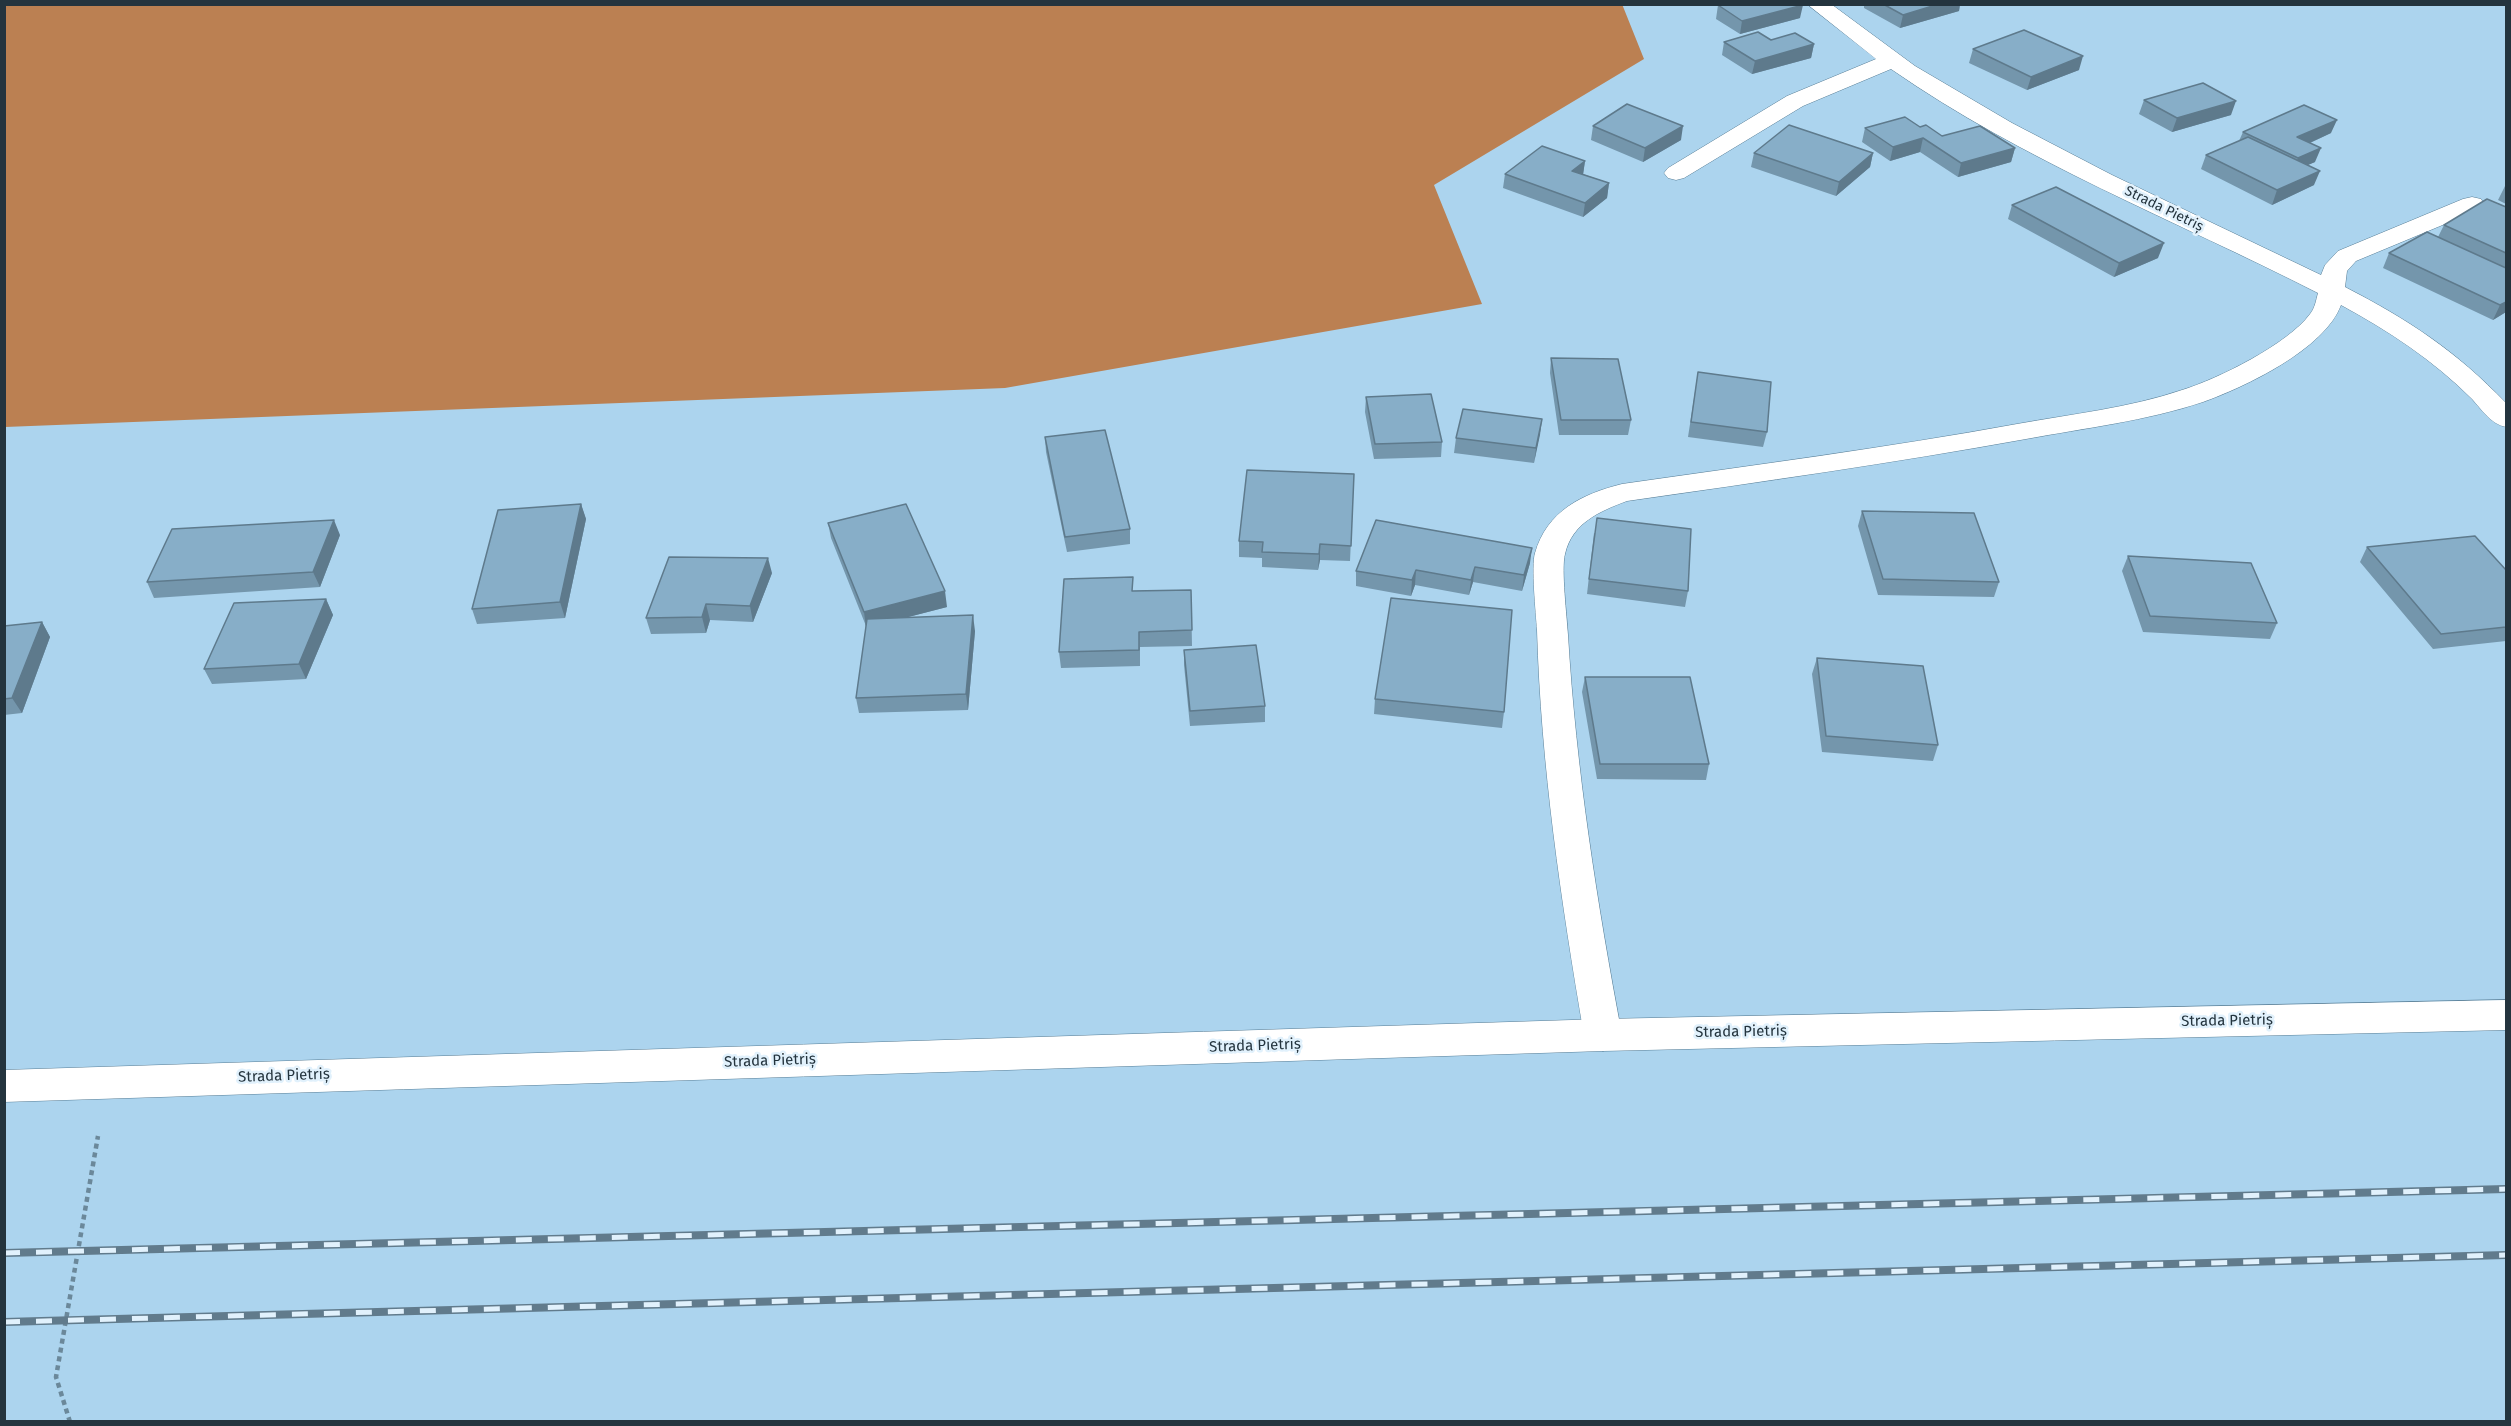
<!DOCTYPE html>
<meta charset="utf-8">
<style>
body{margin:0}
#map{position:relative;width:2511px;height:1426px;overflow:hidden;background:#acd4ee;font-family:"Fira Sans",sans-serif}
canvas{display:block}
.frame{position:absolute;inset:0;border:6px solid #24343e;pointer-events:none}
</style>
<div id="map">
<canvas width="2511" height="1426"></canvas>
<div class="frame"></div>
</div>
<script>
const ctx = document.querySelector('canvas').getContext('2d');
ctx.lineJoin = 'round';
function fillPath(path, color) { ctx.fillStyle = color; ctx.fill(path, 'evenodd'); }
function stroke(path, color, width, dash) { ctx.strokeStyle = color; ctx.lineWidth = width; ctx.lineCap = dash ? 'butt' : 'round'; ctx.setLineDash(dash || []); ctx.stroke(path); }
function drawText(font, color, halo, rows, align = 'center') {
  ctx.font = font + ' "Fira Sans",sans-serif'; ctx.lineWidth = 5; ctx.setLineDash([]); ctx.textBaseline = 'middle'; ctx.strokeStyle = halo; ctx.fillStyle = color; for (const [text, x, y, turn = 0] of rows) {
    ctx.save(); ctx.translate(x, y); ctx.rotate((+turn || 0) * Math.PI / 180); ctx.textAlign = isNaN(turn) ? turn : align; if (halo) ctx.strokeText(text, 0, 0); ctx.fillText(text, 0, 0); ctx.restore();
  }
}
const forest = new Path2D(`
 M 1622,4 L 1644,59 L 1434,185 L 1482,304 L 1005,388 L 5,427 L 5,5 Z`);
const path = new Path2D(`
 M 70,1422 L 56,1377 L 98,1136`);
const street = new Path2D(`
 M 1807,4 L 1831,4 L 1915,66 L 2012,123 L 2112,175 L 2321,275 L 2325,265 L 2338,251 L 2463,199 L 2472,197 L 2481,199 L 2484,204 L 2481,209 L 2356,261 L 2347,271 L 2345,287 C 2409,320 2456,351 2506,403 L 2506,427 C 2491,424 2482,410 2472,399 C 2433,360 2389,331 2341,305 C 2325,349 2245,387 2203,402 C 2146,421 2085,428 2026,439 C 1893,463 1760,482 1627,501 C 1600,511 1572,523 1565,554 C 1561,569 1567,617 1568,635 C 1576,769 1597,903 1622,1035 L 1617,1046 L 1603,1051 L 1589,1046 L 1584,1035 C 1561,901 1541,766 1537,630 C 1536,613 1531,566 1535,553 C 1547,511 1582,494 1622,484 C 1754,465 1886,448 2017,424 C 2072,414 2129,408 2182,390 C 2218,379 2288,344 2310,314 C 2315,308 2316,300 2318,293 C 2175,220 2023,161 1891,69 L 1803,106 L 1684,178 L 1676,180 L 1668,178 L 1664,173 L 1668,168 L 1787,96 L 1876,59 Z`);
const secondary = new Path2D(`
 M 2506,1000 L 2506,1030 L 1603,1051 L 4,1102 L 4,1070 L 1603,1019 Z`);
const rail = new Path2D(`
 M 4,1253 L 2506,1189
 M 4,1322 L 2506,1255`);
const wall = new Path2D(`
 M 1864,4 L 1960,4 L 1959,11 L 1900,28 L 1864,8 Z
 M 1718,5 L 1800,18 L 1740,34 L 1716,19 Z
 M 1771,40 L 1814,44 L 1811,58 L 1752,74 L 1722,55 L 1724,42 Z
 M 1973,49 L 2079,70 L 2027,90 L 1969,63 Z
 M 2144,100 L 2231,115 L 2172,132 L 2139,114 Z
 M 1593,126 L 1681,140 L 1643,162 L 1591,140 Z
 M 1920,127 L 1942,136 L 2015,148 L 2011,162 L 1958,177 L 1920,152 L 1890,161 L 1862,142 L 1865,128 Z
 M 2243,132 L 2331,133 L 2310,143 L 2315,162 L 2307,165 L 2314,185 L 2272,205 L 2201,169 L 2206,155 L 2239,141 Z
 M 1754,153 L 1873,153 L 1870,167 L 1836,196 L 1751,167 Z
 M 1585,161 L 1583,174 L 1609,183 L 1607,198 L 1583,217 L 1503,188 L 1505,174 Z
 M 2506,185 L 2506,204 L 2498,200 L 2505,186 Z
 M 2012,205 L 2158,258 L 2114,277 L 2008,219 Z
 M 2506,207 L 2506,312 L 2493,320 L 2383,268 L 2389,253 L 2438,237 L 2444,225 Z
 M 1551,358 L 1631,420 L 1628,435 L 1559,435 L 1550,373 Z
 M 1698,372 L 1767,432 L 1763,447 L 1688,437 Z
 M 1366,397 L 1442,442 L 1441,457 L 1374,459 L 1365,412 Z
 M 1542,419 L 1534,463 L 1454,453 L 1456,438 Z
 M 1045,437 L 1130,529 L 1130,544 L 1067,552 L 1046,452 Z
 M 1354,474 L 1350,561 L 1320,560 L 1318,570 L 1262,567 L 1262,558 L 1239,557 L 1239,541 Z
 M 581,504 L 586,519 L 565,618 L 477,624 L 472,609 Z
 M 1862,511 L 1999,582 L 1994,597 L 1878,595 L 1858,526 Z
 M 828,523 L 947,607 L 904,618 L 975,631 L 968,710 L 859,713 L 856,698 L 866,626 L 831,538 Z
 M 1594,533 L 1688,591 L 1685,607 L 1587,594 Z
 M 340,535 L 320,587 L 154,598 L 147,582 Z
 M 2367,547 L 2506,570 L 2506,641 L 2433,649 L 2360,562 Z
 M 2128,556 L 2277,623 L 2270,639 L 2143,632 L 2122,571 Z
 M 1530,563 L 1522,591 L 1473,582 L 1469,595 L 1415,585 L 1411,596 L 1356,586 L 1356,571 Z
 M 772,573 L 753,622 L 710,620 L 706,633 L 651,634 L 646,618 Z
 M 1191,590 L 1192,646 L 1140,647 L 1140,666 L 1061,668 L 1059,652 L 1134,591 Z
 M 326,599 L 333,615 L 306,679 L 212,684 L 204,669 Z
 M 42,622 L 50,637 L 22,713 L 4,715 L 4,626 Z
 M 1184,650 L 1265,706 L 1265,722 L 1190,726 L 1184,665 Z
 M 1817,658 L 1938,745 L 1933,761 L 1822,752 L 1812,674 Z
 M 1585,677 L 1709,764 L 1706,780 L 1597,779 L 1582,692 Z
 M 1375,699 L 1504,712 L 1502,728 L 1374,714 Z`);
const shadedWall = new Path2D(`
 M 1939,4 L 1960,4 L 1959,11 L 1900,28 L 1903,15 Z
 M 1803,5 L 1800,18 L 1740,34 L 1742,21 Z
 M 1814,44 L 1811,58 L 1752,74 L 1755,61 Z
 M 2083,56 L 2079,70 L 2027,90 L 2031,77 Z
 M 2236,101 L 2231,115 L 2172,132 L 2177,118 Z
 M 2337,120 L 2331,133 L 2292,151 L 2297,137 Z
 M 1683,126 L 1681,140 L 1643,162 L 1645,148 Z
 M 1923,138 L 1920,152 L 1890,161 L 1893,147 Z
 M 2015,148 L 2011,162 L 1958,177 L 1961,163 Z
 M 2321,148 L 2315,162 L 2292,172 L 2298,158 Z
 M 1873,153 L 1870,167 L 1836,196 L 1839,182 Z
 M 1585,161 L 1583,175 L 1572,171 Z
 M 2320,171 L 2314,185 L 2272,205 L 2277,190 Z
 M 1609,183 L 1607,198 L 1583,217 L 1585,203 Z
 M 2164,243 L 2158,258 L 2114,277 L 2119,263 Z
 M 2506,302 L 2506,312 L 2493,320 L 2500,305 Z
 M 1542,419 L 1540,435 L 1534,463 L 1536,448 Z
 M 581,504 L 586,519 L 565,618 L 560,602 Z
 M 334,520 L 340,535 L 320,587 L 313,572 Z
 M 1320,544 L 1320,560 L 1318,570 L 1319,554 Z
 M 1532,548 L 1530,563 L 1522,591 L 1524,575 Z
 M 768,558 L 772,573 L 753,622 L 750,606 Z
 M 1475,567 L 1473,582 L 1469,595 L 1471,580 Z
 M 1416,570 L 1415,585 L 1411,596 L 1412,580 Z
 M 945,591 L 947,607 L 866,628 L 864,612 Z
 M 326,599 L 333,615 L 306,679 L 299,664 Z
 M 706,604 L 710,620 L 706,633 L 702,617 Z
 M 973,615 L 975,631 L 968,710 L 966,694 Z
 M 42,622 L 50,637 L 22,713 L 12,698 Z`);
const building = new Path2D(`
 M 1721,4 L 1803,4 L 1803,5 L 1742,21 L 1718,5 Z
 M 1883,4 L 1939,4 L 1903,15 Z
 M 2024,30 L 2083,56 L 2031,77 L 1973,49 Z
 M 1758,32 L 1771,40 L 1795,33 L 1814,44 L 1755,61 L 1724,42 Z
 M 2203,83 L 2236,101 L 2177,118 L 2144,100 Z
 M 1627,104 L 1683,126 L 1645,148 L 1593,126 Z
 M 2304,105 L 2337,120 L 2297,137 L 2321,148 L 2298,158 L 2243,132 Z
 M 1905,117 L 1920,127 L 1926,125 L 1942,136 L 1980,126 L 2015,148 L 1961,163 L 1923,138 L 1893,147 L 1865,128 Z
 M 1789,125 L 1873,153 L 1839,182 L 1754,153 Z
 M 2248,137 L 2320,171 L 2277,190 L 2206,155 Z
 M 1542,146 L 1585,161 L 1572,171 L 1609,183 L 1585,203 L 1505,174 Z
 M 2056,187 L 2164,243 L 2119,263 L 2012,205 Z
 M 2487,199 L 2506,207 L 2506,253 L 2444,225 Z
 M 2427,232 L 2506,268 L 2506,302 L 2500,305 L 2389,253 Z
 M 1551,358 L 1618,359 L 1631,420 L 1561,420 Z
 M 1698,372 L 1771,382 L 1767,432 L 1691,422 Z
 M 1431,394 L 1442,442 L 1375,444 L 1366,397 Z
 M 1463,409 L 1542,419 L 1536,448 L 1456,438 Z
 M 1105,430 L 1130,529 L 1065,537 L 1045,437 Z
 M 1247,470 L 1354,474 L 1351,546 L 1320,544 L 1319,554 L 1262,552 L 1263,542 L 1239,541 Z
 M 581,504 L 560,602 L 472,609 L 498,510 Z
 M 906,504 L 945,591 L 864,612 L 828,523 Z
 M 1862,511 L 1974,513 L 1999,582 L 1883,579 Z
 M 1597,518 L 1691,529 L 1688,591 L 1589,579 Z
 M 334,520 L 313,572 L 147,582 L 172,529 Z
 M 1376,520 L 1532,548 L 1524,575 L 1475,567 L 1471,580 L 1416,570 L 1412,580 L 1356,571 Z
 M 2475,536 L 2506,570 L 2506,627 L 2441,634 L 2367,547 Z
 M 2128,556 L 2251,563 L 2277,623 L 2150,616 Z
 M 669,557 L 768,558 L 750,606 L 706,604 L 702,617 L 646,618 Z
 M 1133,577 L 1132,591 L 1191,590 L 1192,630 L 1139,632 L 1139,650 L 1059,652 L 1064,579 Z
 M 1391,598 L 1512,610 L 1504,712 L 1375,699 Z
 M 326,599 L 299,664 L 204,669 L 234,603 Z
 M 973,615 L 966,694 L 856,698 L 867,619 Z
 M 42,622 L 12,698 L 4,699 L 4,626 Z
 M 1256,645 L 1265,706 L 1190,711 L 1184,650 Z
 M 1817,658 L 1923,666 L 1938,745 L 1826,736 Z
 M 1585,677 L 1690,677 L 1709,764 L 1600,764 Z`);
const farStreetnames = [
 ["Strada Pietriș",2164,209,26]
];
const streetNames = [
 ["Strada Pietriș",2227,1021,-1],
 ["Strada Pietriș",1741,1032,-1],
 ["Strada Pietriș",1255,1046,-2],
 ["Strada Pietriș",770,1061,-2],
 ["Strada Pietriș",284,1076,-2]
];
fillPath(forest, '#bb8052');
stroke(street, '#577d95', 1);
stroke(secondary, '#577d95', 1);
stroke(path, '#6b889a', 4.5, [5, 4]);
fillPath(street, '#fff');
fillPath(secondary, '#fff');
stroke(rail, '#617b8c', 8);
stroke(rail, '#e1f1fc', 5, [16]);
fillPath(wall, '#7496ac');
fillPath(shadedWall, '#5e7a8c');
fillPath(building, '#87aec8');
stroke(building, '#5e7a8c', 1.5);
drawText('14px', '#24343e', '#e1f1fc', farStreetnames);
drawText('15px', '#24343e', '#e1f1fc', streetNames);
</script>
